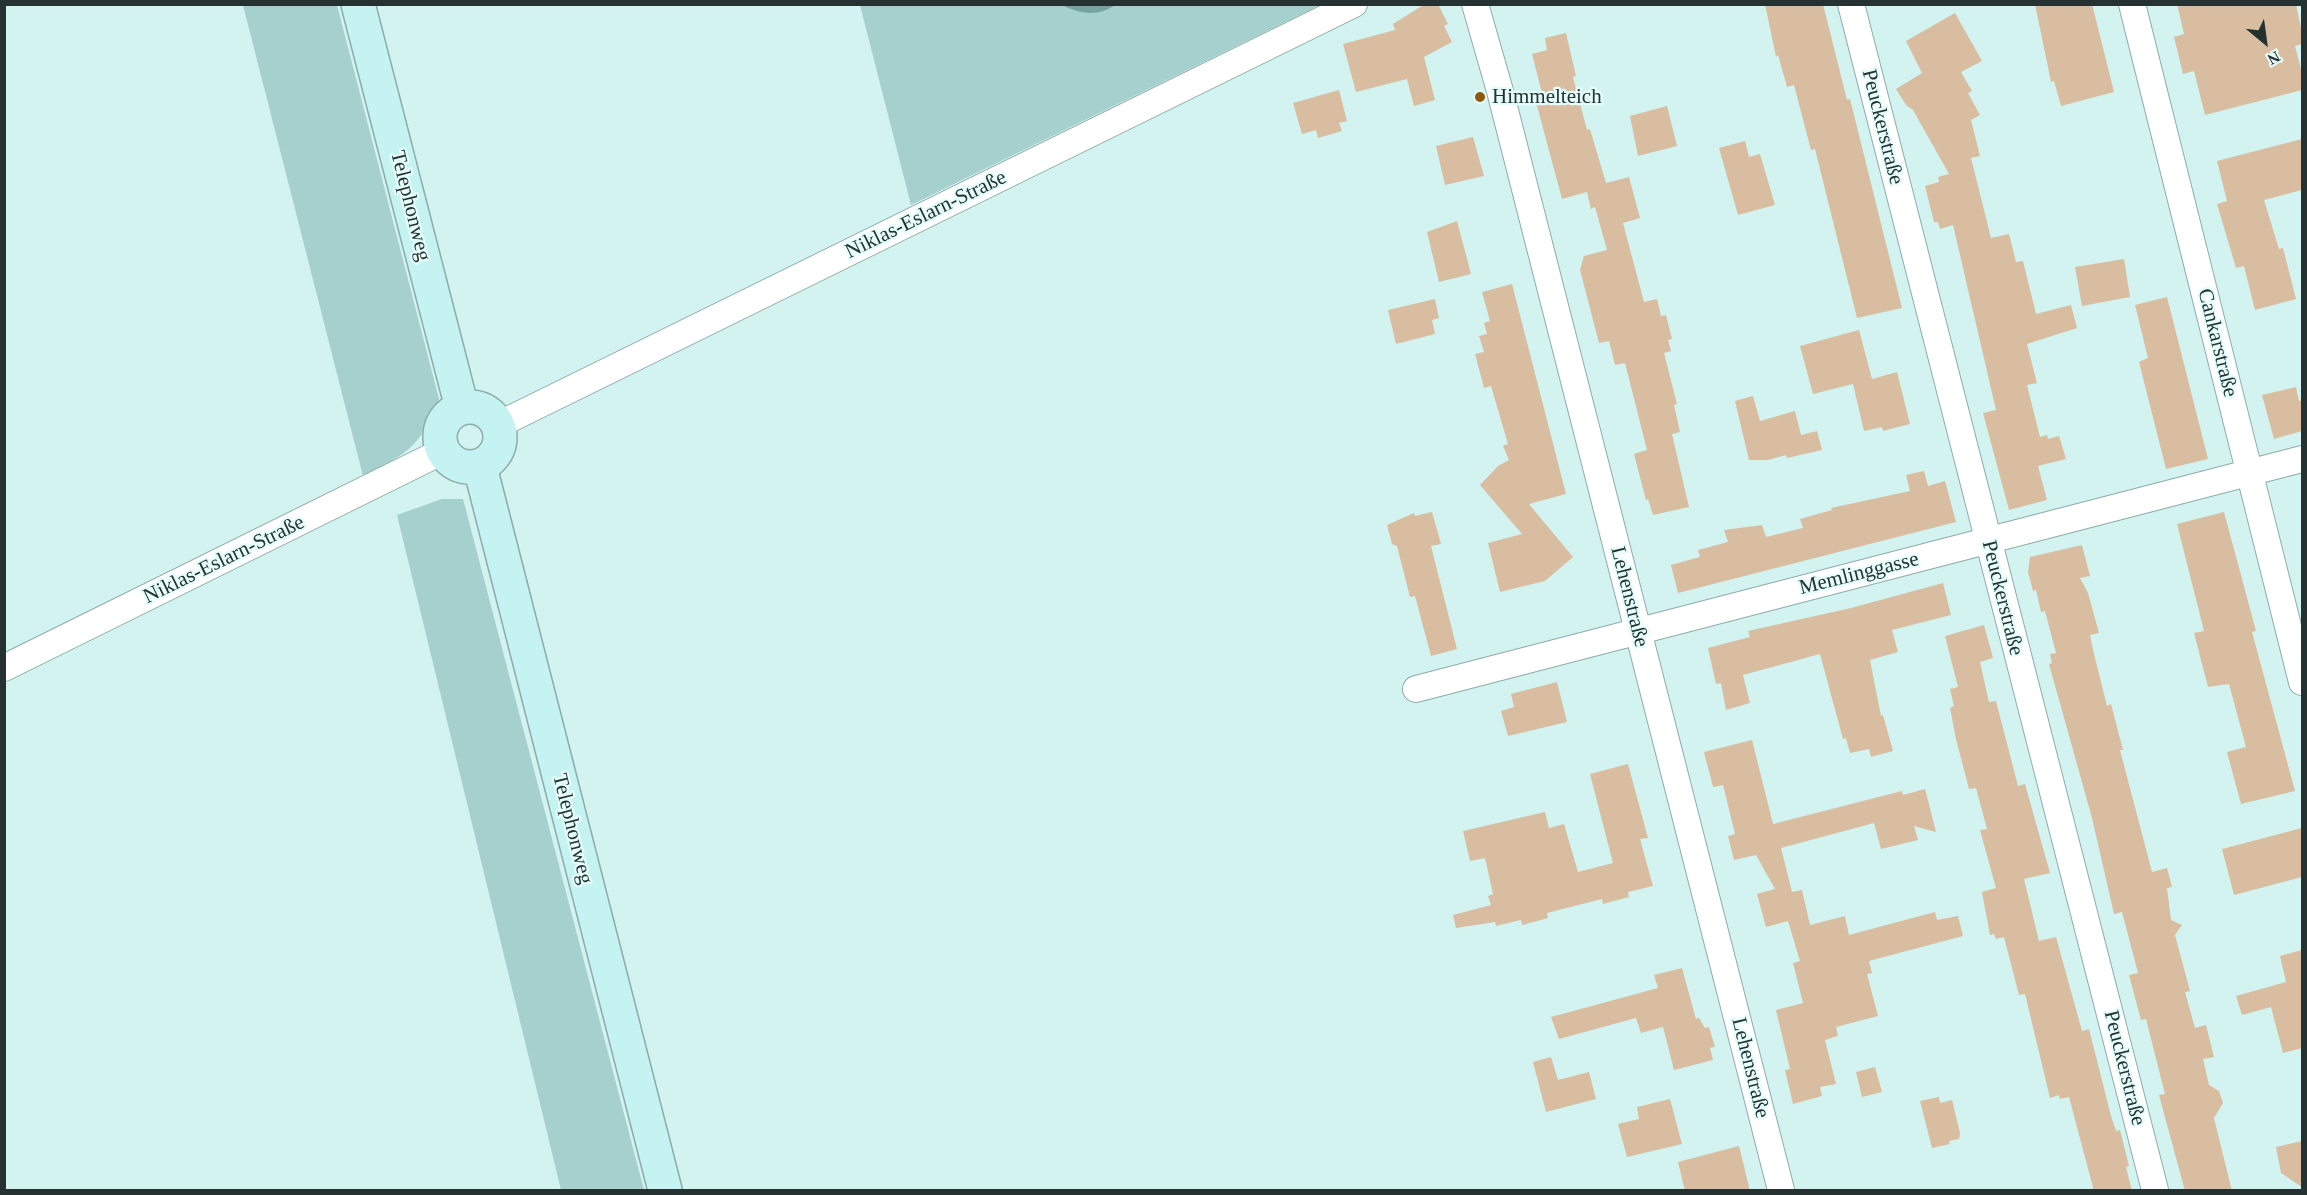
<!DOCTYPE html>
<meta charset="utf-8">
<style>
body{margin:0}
#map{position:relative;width:2307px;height:1195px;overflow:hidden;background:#d2f3f0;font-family:Georgia,serif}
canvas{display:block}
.frame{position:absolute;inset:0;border:6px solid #253231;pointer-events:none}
.north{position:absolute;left:2235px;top:12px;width:60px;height:60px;-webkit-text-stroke:4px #e5fefc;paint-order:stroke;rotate:151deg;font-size:16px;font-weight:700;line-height:24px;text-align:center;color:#253231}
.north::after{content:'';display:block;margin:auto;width:21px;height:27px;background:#253231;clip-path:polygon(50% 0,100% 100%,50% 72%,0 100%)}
</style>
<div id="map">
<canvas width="2307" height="1195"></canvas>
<div class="frame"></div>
<div class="north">N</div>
</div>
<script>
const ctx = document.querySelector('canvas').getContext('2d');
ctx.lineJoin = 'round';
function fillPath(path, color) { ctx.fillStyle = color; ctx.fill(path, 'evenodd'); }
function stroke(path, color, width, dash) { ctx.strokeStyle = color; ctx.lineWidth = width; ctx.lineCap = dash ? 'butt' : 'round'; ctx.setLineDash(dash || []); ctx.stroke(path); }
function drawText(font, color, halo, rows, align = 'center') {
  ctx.font = font + ' Georgia,serif'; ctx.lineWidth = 4.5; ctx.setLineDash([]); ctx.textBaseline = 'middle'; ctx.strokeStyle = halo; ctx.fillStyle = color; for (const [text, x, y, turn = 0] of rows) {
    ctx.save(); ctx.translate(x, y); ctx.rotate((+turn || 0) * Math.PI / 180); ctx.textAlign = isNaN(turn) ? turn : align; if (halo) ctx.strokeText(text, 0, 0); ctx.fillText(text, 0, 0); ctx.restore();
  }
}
const green = new Path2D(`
 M 1062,4 C 1080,13 1098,17 1115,4 L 1320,5 L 911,205 L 860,5 Z
 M 243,5 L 337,5 L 439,399 C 419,449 409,452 363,476 Z
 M 442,499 L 463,499 L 644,1190 L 561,1190 L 397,515 Z`);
const water = new Path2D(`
 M 1062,5 L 1115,4 L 1115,5 C 1098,17 1080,14 1062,5 Z`);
const building = new Path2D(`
 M 1425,4 L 1438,4 L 1448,24 L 1444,26 L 1452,42 L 1424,57 L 1435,100 L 1414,106 L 1407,79 L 1356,92 L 1343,44 L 1395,30 L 1393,24 Z
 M 1765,4 L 1823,4 L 1847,100 L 1850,99 L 1902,308 L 1857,318 L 1815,149 L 1811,150 L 1794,85 L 1787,87 L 1778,55 L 1776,57 Z
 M 2035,4 L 2092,4 L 2114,92 L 2061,106 L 2054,81 L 2051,82 Z
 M 2177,4 L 2296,4 L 2302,33 L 2302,44 L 2295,46 L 2302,73 L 2302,90 L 2205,115 L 2194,71 L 2183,74 L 2174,37 L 2184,34 Z
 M 1955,13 L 1982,61 L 1961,72 L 1972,91 L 1968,93 L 1980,115 L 1971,120 L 1980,156 L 1971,158 L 1991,238 L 2009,234 L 2016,262 L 2023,261 L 2036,314 L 2071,305 L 2077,328 L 2027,344 L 2037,383 L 2027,385 L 2040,437 L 2047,435 L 2048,439 L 2059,436 L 2066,459 L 2038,466 L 2047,500 L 2009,510 L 1983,413 L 1996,410 L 1953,225 L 1940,229 L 1938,222 L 1934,222 L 1925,186 L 1939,182 L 1938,177 L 1949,174 L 1913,110 L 1906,105 L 1896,89 L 1922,73 L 1906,41 Z
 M 1566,33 L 1576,76 L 1573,77 L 1587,130 L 1590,129 L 1606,183 L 1629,177 L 1640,218 L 1623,223 L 1644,302 L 1657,299 L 1661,316 L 1666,315 L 1672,339 L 1668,340 L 1671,351 L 1664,353 L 1677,404 L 1674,405 L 1680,432 L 1672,434 L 1689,507 L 1653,515 L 1648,499 L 1646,500 L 1634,454 L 1647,450 L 1625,363 L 1615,365 L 1609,341 L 1599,343 L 1580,270 L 1584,256 L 1607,250 L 1595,207 L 1591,209 L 1587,192 L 1562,199 L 1536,102 L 1544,101 L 1532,54 L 1547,50 L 1545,38 Z
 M 1339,90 L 1347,121 L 1339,123 L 1342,131 L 1318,138 L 1316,130 L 1302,134 L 1293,103 Z
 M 1667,106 L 1677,146 L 1638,156 L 1630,116 Z
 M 1473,137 L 1484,176 L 1445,185 L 1436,146 Z
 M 2302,139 L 2302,190 L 2264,200 L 2279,249 L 2283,248 L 2296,299 L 2255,310 L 2244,266 L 2236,268 L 2217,204 L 2227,201 L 2217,161 Z
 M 1745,141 L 1749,157 L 1760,154 L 1775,205 L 1738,215 L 1719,148 Z
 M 1457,221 L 1471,274 L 1439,282 L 1427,232 Z
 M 2124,259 L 2130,297 L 2082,306 L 2075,267 Z
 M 1512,284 L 1566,494 L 1529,504 L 1573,557 L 1545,581 L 1500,592 L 1488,543 L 1522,534 L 1480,485 L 1498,466 L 1509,460 L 1503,446 L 1508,444 L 1491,386 L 1484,388 L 1475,354 L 1484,352 L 1479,336 L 1487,334 L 1484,323 L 1490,321 L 1482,292 Z
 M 2167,297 L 2208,459 L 2166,469 L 2139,362 L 2148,358 L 2135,305 Z
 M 1435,299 L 1439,318 L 1432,320 L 1435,334 L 1396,344 L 1388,310 Z
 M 1859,330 L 1872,379 L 1897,372 L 1910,424 L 1883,431 L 1882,427 L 1864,431 L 1853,384 L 1813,394 L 1800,346 Z
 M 2296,387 L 2299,401 L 2302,400 L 2302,431 L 2274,439 L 2262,395 Z
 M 1753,396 L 1760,421 L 1795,411 L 1801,435 L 1817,431 L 1822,450 L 1787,458 L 1786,455 L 1768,460 L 1749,460 L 1735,401 Z
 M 1924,471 L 1928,486 L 1945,481 L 1956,522 L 1678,593 L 1671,565 L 1700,557 L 1698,550 L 1728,542 L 1724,530 L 1762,525 L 1766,537 L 1803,528 L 1800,519 L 1832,510 L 1831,508 L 1910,491 L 1906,475 Z
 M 1432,512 L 1441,544 L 1431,546 L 1457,649 L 1431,656 L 1415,596 L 1410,597 L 1397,546 L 1392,544 L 1387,525 L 1414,513 L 1415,516 Z
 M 2224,512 L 2256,631 L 2252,632 L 2295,791 L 2241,804 L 2227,752 L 2246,747 L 2229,684 L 2208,687 L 2194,633 L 2204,631 L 2177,524 Z
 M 2082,545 L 2090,576 L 2080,578 L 2088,593 L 2099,633 L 2090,635 L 2094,654 L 2107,706 L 2111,704 L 2123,750 L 2120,750 L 2152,872 L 2167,868 L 2172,887 L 2167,888 L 2171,920 L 2182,925 L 2175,935 L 2190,991 L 2185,992 L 2195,1028 L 2206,1025 L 2214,1057 L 2203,1059 L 2209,1085 L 2219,1091 L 2223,1103 L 2214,1118 L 2232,1191 L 2185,1191 L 2159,1095 L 2165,1094 L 2151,1039 L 2146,1019 L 2141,1020 L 2129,975 L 2138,973 L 2122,912 L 2114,914 L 2092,818 L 2049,664 L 2052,663 L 2050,654 L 2056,653 L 2045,611 L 2041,612 L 2036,590 L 2033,591 L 2028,572 L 2030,557 Z
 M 1943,583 L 1951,615 L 1892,630 L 1898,652 L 1870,660 L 1881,716 L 1883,715 L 1893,751 L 1871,757 L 1869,749 L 1850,753 L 1846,738 L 1843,739 L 1820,654 L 1743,675 L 1750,703 L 1726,710 L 1721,683 L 1716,684 L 1708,648 L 1750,637 L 1748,631 L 1851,608 Z
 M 1984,625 L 1993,658 L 1980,662 L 1989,702 L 1996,701 L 2018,786 L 2025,784 L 2050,873 L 2024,879 L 2039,941 L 2056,937 L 2082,1031 L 2089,1029 L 2111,1116 L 2116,1131 L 2120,1130 L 2129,1166 L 2126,1167 L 2132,1191 L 2094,1191 L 2069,1097 L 2060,1099 L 2059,1095 L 2050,1098 L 2025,994 L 2019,995 L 2004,937 L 1996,939 L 1994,934 L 1990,935 L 1982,892 L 1996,888 L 1980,830 L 1987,829 L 1976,788 L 1969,789 L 1956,739 L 1950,708 L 1954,706 L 1950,689 L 1958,687 L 1945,636 Z
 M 1557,682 L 1567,722 L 1508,736 L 1501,711 L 1514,707 L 1511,694 Z
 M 1752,740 L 1773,824 L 1902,791 L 1903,795 L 1925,789 L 1936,832 L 1914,826 L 1918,840 L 1881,849 L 1874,823 L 1781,848 L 1792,892 L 1802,890 L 1810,925 L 1845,916 L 1849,935 L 1935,912 L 1937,920 L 1958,916 L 1963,936 L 1869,961 L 1872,973 L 1867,974 L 1878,1016 L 1836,1027 L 1838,1036 L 1825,1040 L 1836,1084 L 1820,1087 L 1822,1096 L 1793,1104 L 1785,1070 L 1790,1069 L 1776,1010 L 1803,1003 L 1793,963 L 1800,961 L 1788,921 L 1766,927 L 1757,894 L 1775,889 L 1756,855 L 1734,860 L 1728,836 L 1735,834 L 1723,785 L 1713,787 L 1704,752 Z
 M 1628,764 L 1648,838 L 1640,839 L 1653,886 L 1628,892 L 1629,897 L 1603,904 L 1602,899 L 1547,913 L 1548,918 L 1522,925 L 1521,920 L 1496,926 L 1495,922 L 1456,928 L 1453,915 L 1491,905 L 1488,896 L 1493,894 L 1485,858 L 1470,861 L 1463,831 L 1545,812 L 1549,828 L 1564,824 L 1578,872 L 1613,863 L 1590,774 Z
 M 2302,828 L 2302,877 L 2234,895 L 2222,849 Z
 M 2302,950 L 2302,1048 L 2283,1053 L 2271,1007 L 2242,1015 L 2236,996 L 2286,982 L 2280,956 Z
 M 1682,968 L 1696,1019 L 1699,1018 L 1705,1028 L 1709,1027 L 1715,1047 L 1710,1048 L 1713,1060 L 1674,1070 L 1663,1027 L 1641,1033 L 1636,1018 L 1559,1039 L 1551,1017 L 1658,988 L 1654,975 Z
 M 1551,1057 L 1558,1080 L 1589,1072 L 1596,1099 L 1546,1112 L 1533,1062 Z
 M 1875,1067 L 1882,1092 L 1862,1097 L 1856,1072 Z
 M 1939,1097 L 1940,1103 L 1952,1100 L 1960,1133 L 1959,1139 L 1949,1141 L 1950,1144 L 1932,1148 L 1920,1101 Z
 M 1670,1099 L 1682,1144 L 1627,1157 L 1618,1124 L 1639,1119 L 1637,1107 Z
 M 2302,1141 L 2302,1187 L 2281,1173 L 2276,1147 Z
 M 1739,1146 L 1750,1191 L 1685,1191 L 1678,1162 Z`);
const street = new Path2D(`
 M 1475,4 L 1500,91 L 1781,1190
 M 1851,4 L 2155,1190
 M 2132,4 L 2302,682
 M 498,425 L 1354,4
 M 4,668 L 443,451
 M 1416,689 L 2302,459`);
const secondary = new Path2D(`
 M 358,4 L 462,408
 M440 437a30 30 0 1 1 60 0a30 30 0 1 1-60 0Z
 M 480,467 L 665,1190`);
const markers = [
 [1480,97,6,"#8f570f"]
];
const poiNames = [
 ["Himmelteich",1492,97]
];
const streetNames = [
 ["Peuckerstraße",1882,127,76],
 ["Telephonweg",410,206,76],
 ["Niklas-Eslarn-Straße",926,215,-26],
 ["Cankarstraße",2217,343,76],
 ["Niklas-Eslarn-Straße",224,560,-26],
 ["Memlinggasse",1859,574,-14],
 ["Lehenstraße",1629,597,76],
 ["Peuckerstraße",2002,598,76],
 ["Telephonweg",572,829,76],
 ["Lehenstraße",1750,1068,76],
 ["Peuckerstraße",2124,1068,76]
];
fillPath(green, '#a6d0cd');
fillPath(water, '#75a3a0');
fillPath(building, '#d9bda1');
stroke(street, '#8eacaa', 28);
stroke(secondary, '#8eacaa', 36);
stroke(street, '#fff', 26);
stroke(secondary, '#c5f3f1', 33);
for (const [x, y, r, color] of markers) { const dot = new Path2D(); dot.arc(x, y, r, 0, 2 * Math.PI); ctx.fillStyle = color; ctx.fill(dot); stroke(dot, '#e5fefc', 2); }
drawText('21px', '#253231', '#e5fefc', poiNames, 'left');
drawText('21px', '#253231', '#e5fefc', streetNames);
</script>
